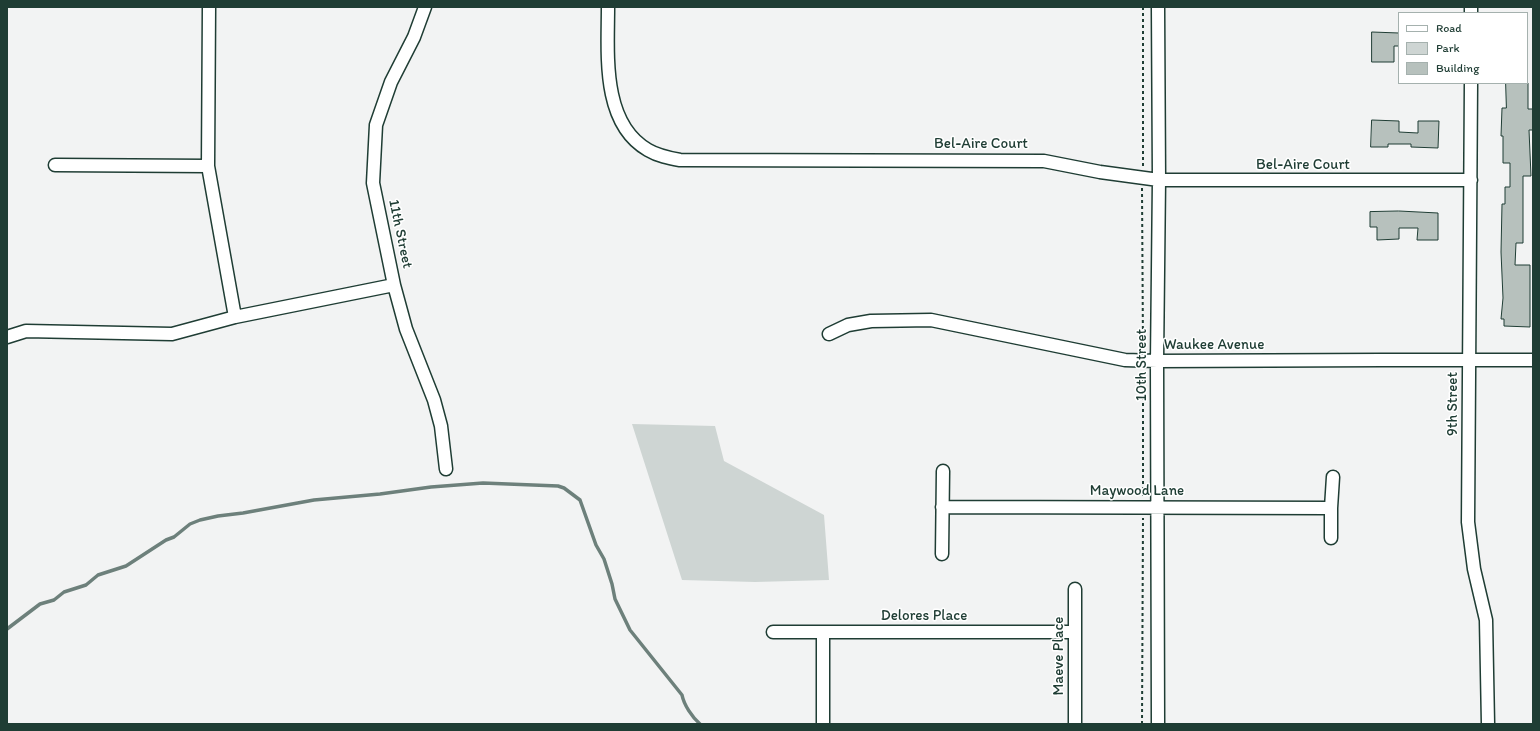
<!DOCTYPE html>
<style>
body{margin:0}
#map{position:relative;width:1540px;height:731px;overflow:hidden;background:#f2f3f3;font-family:Itim,sans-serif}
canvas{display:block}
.frame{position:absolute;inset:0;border:8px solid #1f3d34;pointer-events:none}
.legend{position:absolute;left:1398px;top:12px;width:130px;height:72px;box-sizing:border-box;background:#fff;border:1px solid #a5b1ae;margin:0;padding:5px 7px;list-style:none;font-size:12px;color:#1f3d34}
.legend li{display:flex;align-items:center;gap:8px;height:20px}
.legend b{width:20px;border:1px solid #a5b1ae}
</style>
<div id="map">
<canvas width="1540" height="731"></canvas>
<div class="frame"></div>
<ul class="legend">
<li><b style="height:5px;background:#fff"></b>Road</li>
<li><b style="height:11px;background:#ced5d3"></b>Park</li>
<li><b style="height:11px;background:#b7c1bd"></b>Building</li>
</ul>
</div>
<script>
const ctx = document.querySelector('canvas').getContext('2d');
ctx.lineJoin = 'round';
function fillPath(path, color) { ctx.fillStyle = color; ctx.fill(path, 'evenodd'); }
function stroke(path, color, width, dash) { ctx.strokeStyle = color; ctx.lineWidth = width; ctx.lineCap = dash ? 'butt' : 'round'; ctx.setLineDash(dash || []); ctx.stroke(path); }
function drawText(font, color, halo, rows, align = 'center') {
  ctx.font = font + ' Itim,sans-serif'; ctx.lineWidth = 3; ctx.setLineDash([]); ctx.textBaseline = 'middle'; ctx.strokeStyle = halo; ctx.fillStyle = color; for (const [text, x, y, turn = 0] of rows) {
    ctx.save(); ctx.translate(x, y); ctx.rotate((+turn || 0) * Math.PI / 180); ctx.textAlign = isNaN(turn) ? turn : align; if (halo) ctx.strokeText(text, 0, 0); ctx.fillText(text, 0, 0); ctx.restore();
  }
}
const green = new Path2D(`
 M 632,424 L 715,426 L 724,461 L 824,515 L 829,580 L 755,582 L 682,580 Z`);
const stream = new Path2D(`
 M 7,629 L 40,604 L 54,600 L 64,592 L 86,585 L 98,575 L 126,566 L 166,540 L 174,537 L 190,524 L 200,520 L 218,516 L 243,513 L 314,500 L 380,494 L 431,487 L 483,483 L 558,486 L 564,488 L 580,500 L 596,545 L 604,559 L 612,584 L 615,599 L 630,630 L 682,695 C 684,705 692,717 700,724`);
const building = new Path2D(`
 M 1372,32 L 1399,33 L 1399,46 L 1394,46 L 1394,62 L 1372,62 Z
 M 1506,83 L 1528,83 L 1528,109 L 1533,109 L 1533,130 L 1529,130 L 1531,176 L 1523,176 L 1523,243 L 1516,243 L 1515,265 L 1530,265 L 1530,327 L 1504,326 L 1504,319 L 1501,319 L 1503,298 L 1501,252 L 1502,204 L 1505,204 L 1505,187 L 1510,187 L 1510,163 L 1503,163 L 1503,136 L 1501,136 L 1502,108 L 1506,108 Z
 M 1372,120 L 1399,121 L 1399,132 L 1418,133 L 1418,121 L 1439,121 L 1438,148 L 1411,147 L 1411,144 L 1388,144 L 1388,147 L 1371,147 Z
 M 1399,211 L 1438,213 L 1438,240 L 1417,240 L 1418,228 L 1399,228 L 1399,239 L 1377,240 L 1377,227 L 1370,227 L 1370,212 Z`);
const path = new Path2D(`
 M 1143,166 L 1143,7
 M 1142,188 L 1143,350
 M 1143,496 L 1143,372
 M 1142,724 L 1143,518`);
const minor = new Path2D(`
 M 209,7 L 208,166 L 235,317
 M 425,7 L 414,37 L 391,82 L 376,125 L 373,183 L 394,285 L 406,329 L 434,400 L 441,426 L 446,469
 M 608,7 C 608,53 601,123 648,150 C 658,156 669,158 680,160 L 1044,161 L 1100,172 L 1159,180 L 1471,180
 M 1158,7 L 1159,180 L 1157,361 L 1158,724
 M 1471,13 L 1471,7
 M 1471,83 L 1468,522 L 1474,569 L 1486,620 L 1488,724
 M 55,165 L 208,166
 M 829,334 L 848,325 L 871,321 L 931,320 L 1125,360 L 1157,361 L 1382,360 L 1533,360
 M 7,337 L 26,331 L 172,334 L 235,317 L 394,285
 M 942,507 L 1331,508
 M 1331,538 L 1331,508 L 1333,477
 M 942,554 L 943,471
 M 1075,589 L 1075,724
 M 773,632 L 1075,632
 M 823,724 L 823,632`);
const streetNames = [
 ["Bel-Aire Court",981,144],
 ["Bel-Aire Court",1303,165],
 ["11th Street",400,234,78],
 ["Waukee Avenue",1214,345],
 ["10th Street",1142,365,-90],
 ["9th Street",1453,404,-90],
 ["Maywood Lane",1137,491],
 ["Delores Place",924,616],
 ["Maeve Place",1059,656,-90]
];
fillPath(green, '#ced5d3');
stroke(stream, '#6d807b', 3.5);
fillPath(building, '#b7c1bd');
stroke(building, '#1f3d34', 1);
stroke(minor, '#1f3d34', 15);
stroke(path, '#1f3d34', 2, [3, 3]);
stroke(minor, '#fff', 12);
drawText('15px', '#1f3d34', '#fff', streetNames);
</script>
